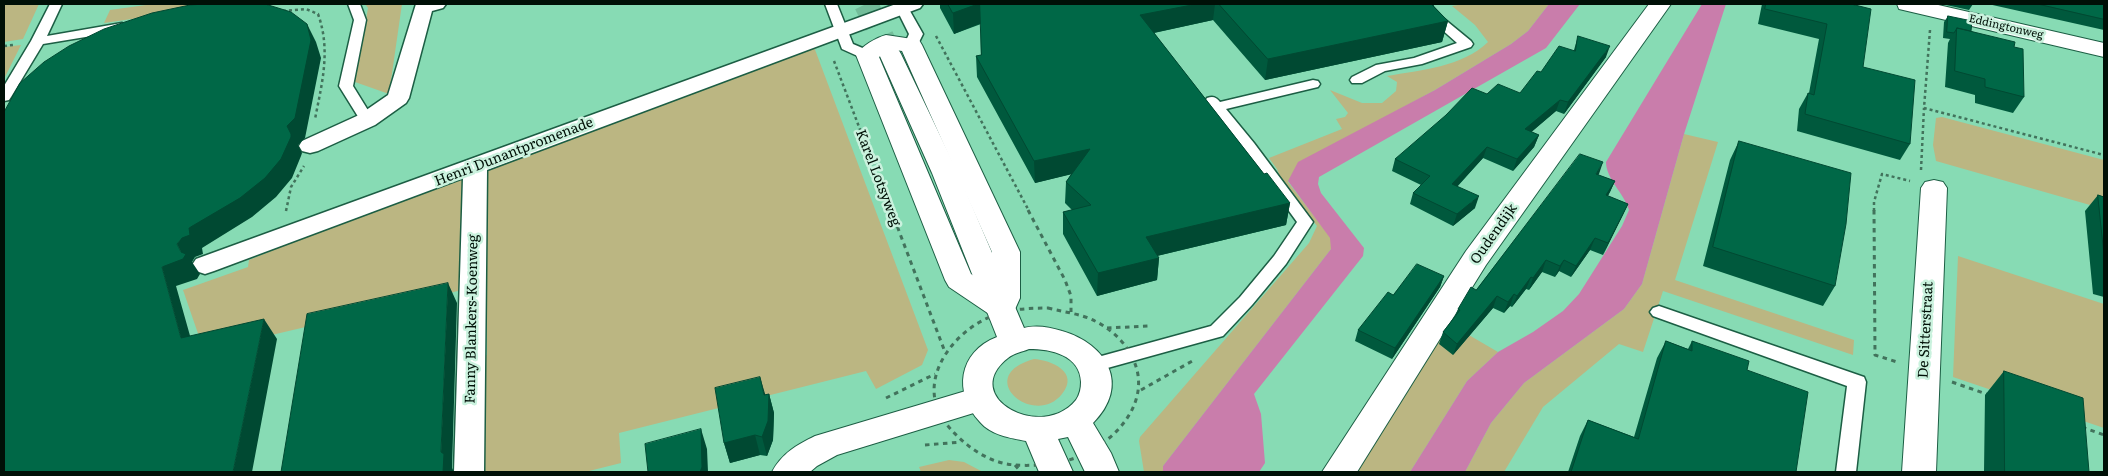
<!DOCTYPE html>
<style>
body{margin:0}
#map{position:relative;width:2108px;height:476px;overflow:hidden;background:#87dbb4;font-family:Literata,serif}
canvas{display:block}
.frame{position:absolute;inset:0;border:5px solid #001007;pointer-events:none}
</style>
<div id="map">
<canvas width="2108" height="476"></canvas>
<div class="frame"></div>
</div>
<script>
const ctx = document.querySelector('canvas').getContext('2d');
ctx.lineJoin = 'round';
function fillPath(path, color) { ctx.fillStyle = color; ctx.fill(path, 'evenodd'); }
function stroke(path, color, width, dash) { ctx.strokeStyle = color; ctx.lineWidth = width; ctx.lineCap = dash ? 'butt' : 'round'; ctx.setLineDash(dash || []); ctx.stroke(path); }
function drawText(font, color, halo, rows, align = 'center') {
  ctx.font = font + ' Literata,serif'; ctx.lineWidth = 5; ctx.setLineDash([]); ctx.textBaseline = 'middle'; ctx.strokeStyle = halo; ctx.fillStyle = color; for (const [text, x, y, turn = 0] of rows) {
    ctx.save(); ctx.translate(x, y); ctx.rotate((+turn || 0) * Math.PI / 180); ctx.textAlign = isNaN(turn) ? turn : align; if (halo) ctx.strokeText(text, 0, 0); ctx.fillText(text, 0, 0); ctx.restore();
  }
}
const green = new Path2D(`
 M 4,4 L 39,4 L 23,39 L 4,42 Z
 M 153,4 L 235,4 L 104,23 L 110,10 Z
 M 365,4 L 402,4 L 389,94 L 355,82 L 368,8 Z
 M 1463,4 L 1549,4 L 1528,31 L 1511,44 L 1435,90 L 1298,164 L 1288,182 L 1331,238 L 1331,249 L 1163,466 L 1163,472 L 1144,472 L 1139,441 L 1140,437 L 1309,243 L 1317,226 L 1281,180 L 1277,169 L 1269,158 L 1342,129 L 1336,119 L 1345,117 L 1348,113 L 1330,90 L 1362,103 L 1382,103 L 1396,91 L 1397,82 L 1387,76 C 1421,70 1462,67 1488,42 L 1475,25 L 1452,6 Z
 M 21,45 L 4,79 L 4,80 L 4,47 Z
 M 814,47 L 928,350 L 922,365 L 876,389 L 866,371 L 619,433 L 621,463 L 585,472 L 475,472 L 478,357 L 487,355 L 487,304 L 479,305 L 479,286 L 204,351 L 183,290 L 248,267 L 249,260 L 300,239 L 803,48 Z
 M 1942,117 L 2104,160 L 2104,209 L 1936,161 L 1933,145 L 1936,118 Z
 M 1684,134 L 1718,142 L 1675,280 L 1854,340 L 1853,355 L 1663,291 L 1643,352 L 1619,344 L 1543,407 L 1504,472 L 1465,472 L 1491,423 L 1524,383 L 1624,309 L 1642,284 Z
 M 1958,256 L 2104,304 L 2104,428 L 1953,377 Z
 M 1450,324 L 1498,352 L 1467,381 L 1410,472 L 1354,472 Z
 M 1034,359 C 1051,360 1080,372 1062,394 C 1034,429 972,376 1034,359 Z
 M 949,460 L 964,462 L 983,472 L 921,472 L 919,467 Z`);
const water = new Path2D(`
 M 1549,4 L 1580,4 L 1546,48 L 1319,177 L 1318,184 L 1321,193 L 1364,248 L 1363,256 L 1254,394 L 1261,414 L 1265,463 L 1259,472 L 1163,472 L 1163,466 L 1331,249 L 1330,238 L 1288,181 L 1298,162 L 1435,90 L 1511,44 L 1528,31 Z
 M 1702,4 L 1726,4 L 1684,134 L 1642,284 L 1624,309 L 1524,383 L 1491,423 L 1465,472 L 1410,472 L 1467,381 L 1498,352 L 1533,332 L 1563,311 L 1579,294 L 1622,226 L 1629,210 C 1624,193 1606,179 1606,162 Z`);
const tertiaryTunnel = new Path2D(`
 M 866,4 L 890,54`);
const pathFar1 = new Path2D(`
 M 283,11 L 306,9 L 318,14 C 331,50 322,83 315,119
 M 1930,30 L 1924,108 L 2104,155
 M 936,36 L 1029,211
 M 4,46 L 13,45
 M 834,61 L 891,211
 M 1921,170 L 1924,108
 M 286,211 L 291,187 L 304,166
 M 1874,211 L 1874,202 L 1882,174 L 1910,181`);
const path = new Path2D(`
 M 891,210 L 945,352
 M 1028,210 L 1065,280 L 1071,296 L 1071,312
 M 1874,210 L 1875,355 L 1897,362
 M 1048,308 C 1063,312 1082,314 1095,321 C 1111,329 1125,342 1132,357 C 1157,405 1106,453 1061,462 C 1047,465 1029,466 1015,465 C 988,463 965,446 948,426 C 913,385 950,333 992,316 C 1009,309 1030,308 1048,308 Z
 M 1107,328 L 1150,326
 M 1952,382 L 1989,395
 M 1141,390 L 1194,360
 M 886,398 L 935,374
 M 2082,427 L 2104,435
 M 925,445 L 961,442
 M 1015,465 L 1021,472`);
const service = new Path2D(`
 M 50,4 L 62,4 L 47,36 L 122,23 L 128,27 L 122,31 L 43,44 L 11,97 L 9,100 L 4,101 L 4,86 L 31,41 Z
 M 348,4 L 360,4 L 366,20 L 353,86 L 374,120 L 372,123 L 362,123 L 339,86 L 354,20 Z
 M 825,4 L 837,4 L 853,44 L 872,52 L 874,55 L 872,58 L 862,58 L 842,49 Z
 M 894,4 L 906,4 L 923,34 L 916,48 L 906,48 L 904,45 L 909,34 Z
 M 1413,4 L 1426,4 L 1471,41 L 1473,44 L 1471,47 L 1422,64 L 1385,71 L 1362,83 L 1352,83 L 1350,80 L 1352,77 L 1376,65 L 1414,58 L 1457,43 Z
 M 1313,80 L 1318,81 L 1320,84 L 1318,87 L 1226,109 L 1254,143 L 1313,222 L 1286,264 L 1252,305 L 1223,336 L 1093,372 L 1087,370 L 1084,365 L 1087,360 L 1211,326 L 1240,297 L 1274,256 L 1297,222 L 1244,149 L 1205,101 L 1207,98 C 1213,96 1216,97 1220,102 Z
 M 1659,306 L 1864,377 L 1866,382 L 1856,472 L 1836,472 L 1847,386 L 1653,316 L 1650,312 L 1653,308 Z`);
const pedestrian = new Path2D(`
 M 416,4 L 446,4 L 443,8 L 432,11 L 409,98 L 406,103 L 375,125 L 318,151 L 310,153 L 302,151 L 299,146 L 302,141 L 359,115 L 388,95 Z
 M 896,4 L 923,4 L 920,8 L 487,170 L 484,472 L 454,472 L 463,178 L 214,271 L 205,274 L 196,271 L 192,265 L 196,259 Z`);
const minor = new Path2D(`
 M 1649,4 L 1671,4 L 1486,265 L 1357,472 L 1322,472 L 1466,251 Z
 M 1897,4 L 1934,4 L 2104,43 L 2104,57 L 1899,9 Z
 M 886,35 L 919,40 L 922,45 L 1020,252 L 1020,298 L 1012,316 L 1002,319 L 992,316 L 949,287 L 945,280 L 856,55 C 862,46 875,38 886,35 ZM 890,49 L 902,51 L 992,252 L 991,287 L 971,274 L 879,57 Z
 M 1934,180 L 1943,182 L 1947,188 L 1936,472 L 1902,472 L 1921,188 L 1925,182 Z
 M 979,387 L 990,390 L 995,399 L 990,408 L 837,455 L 817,466 L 810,472 L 772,472 C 782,453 797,445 815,436 Z`);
const tertiary = new Path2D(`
 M 890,47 L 898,49 L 901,54 L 958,173 L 1024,328 C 1035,325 1050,327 1062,331 C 1107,344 1131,385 1093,423 L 1111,453 L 1119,472 L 1085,472 L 1068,437 L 1058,439 L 1073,472 L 1039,472 L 1026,441 C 1010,438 991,435 980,422 C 953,393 958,352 997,337 L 932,173 L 879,54 L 882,49 ZM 1029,349 C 1051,349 1080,355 1081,382 C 1081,388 1080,394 1076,400 C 1042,442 958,397 1008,358 C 1014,353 1022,352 1029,349 Z`);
const wall = new Path2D(`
 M 940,4 L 1434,4 L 1434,6 L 1448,21 L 1442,42 L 1265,80 L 1213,20 L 1154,33 L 1264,174 L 1290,203 L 1286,225 L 1157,256 L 1159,258 L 1157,280 L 1097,296 L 1063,234 L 1063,212 L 1072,210 L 1065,203 L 1066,182 L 1071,174 L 1035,183 L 977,77 L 976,56 L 981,55 L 981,24 L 954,34 L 940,8 Z
 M 1762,4 L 1851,4 L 1863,67 L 1910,144 L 1900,160 L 1797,131 L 1799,109 L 1808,93 L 1809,93 L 1819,39 L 1758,24 Z
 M 1946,4 L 1973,4 L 1969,10 L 1946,5 Z
 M 1988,4 L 2104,4 L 2104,30 Z
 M 1948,16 L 1971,31 L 2014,47 L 2024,97 L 2013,113 L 1975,103 L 1975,95 L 1945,87 L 1948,43 L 1950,39 L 1943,38 L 1944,22 Z
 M 1578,36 L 1606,57 L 1564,114 L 1556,111 L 1531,132 L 1539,135 L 1534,147 L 1513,171 L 1483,158 L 1457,187 L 1475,208 L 1453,226 L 1410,204 L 1413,193 L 1421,185 L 1392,171 L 1395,159 L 1487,94 L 1520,93 L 1541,72 L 1574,50 Z
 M 1739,141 L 1835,286 L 1823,306 L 1703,266 L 1730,160 Z
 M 1598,175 L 1615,181 L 1608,196 L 1628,204 L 1603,255 L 1590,250 L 1571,277 L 1559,271 L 1555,277 L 1542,272 L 1529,290 L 1526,289 L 1512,307 L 1510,306 L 1504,313 L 1493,308 L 1453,355 L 1439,344 L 1443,332 L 1455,316 L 1458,309 L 1476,290 Z
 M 2098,195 L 2104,197 L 2104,297 L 2093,294 L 2085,211 Z
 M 1444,276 L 1440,287 L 1392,359 L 1355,341 L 1358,330 L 1393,295 Z
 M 1666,341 L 1688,349 L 1692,341 L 1747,370 L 1796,472 L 1568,472 L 1580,436 L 1588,420 L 1634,437 L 1657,358 Z
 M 2004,371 L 2089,472 L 1984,472 L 1985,395 Z
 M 769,394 L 774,413 L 773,440 L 767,456 L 760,455 L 730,463 L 724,443 L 765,395 Z`);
const shadedWall = new Path2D(`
 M 978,4 L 980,4 L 981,23 L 954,34 L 953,13 Z
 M 1197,4 L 1215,4 L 1213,20 L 1139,36 L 1140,15 Z
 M 1448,21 L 1442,42 L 1265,80 L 1268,59 Z
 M 307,24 L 316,42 L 321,58 L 305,138 L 298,145 L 302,153 L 301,156 L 292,178 L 276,197 L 252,217 L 202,248 L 203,254 L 195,257 L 192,262 L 200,274 L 197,279 L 176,286 L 196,357 L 181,338 L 162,267 L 181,252 L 177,244 L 189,228 L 287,126 Z
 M 1610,46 L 1606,57 L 1564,114 L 1568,102 Z
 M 1560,100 L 1556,111 L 1521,141 L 1525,129 Z
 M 1539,135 L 1534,147 L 1513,171 L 1517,159 Z
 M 1487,147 L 1483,158 L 1448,196 L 1452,184 Z
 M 1090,149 L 1089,170 L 1035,183 L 1034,161 Z
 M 1603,162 L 1599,174 L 1591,186 L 1596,174 Z
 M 1615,181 L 1610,192 L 1601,207 L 1606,195 Z
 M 1479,196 L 1475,208 L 1453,226 L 1457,214 Z
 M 1290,203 L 1286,225 L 1144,259 L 1146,237 Z
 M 1628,204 L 1623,215 L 1603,255 L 1608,243 Z
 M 1595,238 L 1590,250 L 1571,277 L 1576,266 Z
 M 1159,258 L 1157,280 L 1097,296 L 1098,273 Z
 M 1546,260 L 1542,272 L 1529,290 L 1533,278 Z
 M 1564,260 L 1559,271 L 1555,277 L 1560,266 Z
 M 1444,276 L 1440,287 L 1392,359 L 1395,348 Z
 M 1531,277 L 1526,289 L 1512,307 L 1517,296 Z
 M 448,283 L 457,303 L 452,468 L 454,472 L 443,472 L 441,452 Z
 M 1514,294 L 1510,306 L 1504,313 L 1508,302 Z
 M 1497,296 L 1493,308 L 1453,355 L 1457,344 Z
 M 264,319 L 277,339 L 252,472 L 233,472 Z
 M 760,377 L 766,397 L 769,394 L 774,413 L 773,440 L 767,456 L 762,437 L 764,395 Z
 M 701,429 L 707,449 L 708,472 L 700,472 Z
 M 755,435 L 760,455 L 730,463 L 724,443 Z`);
const building = new Path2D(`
 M 206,4 L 265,4 L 291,12 L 307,24 L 311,40 L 295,118 L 287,126 L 291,134 L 291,137 L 281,159 L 265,178 L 240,198 L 189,228 L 190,235 L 182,238 L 177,244 L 181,252 L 186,254 L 183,259 L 162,267 L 181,338 L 264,319 L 233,472 L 4,472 L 4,112 L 20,83 L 44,62 L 69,46 L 104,29 L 152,13 L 190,5 Z
 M 948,4 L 978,4 L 953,13 Z
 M 980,4 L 1197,4 L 1140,15 L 1264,174 L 1267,173 L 1290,203 L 1146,237 L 1159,258 L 1098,273 L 1063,212 L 1091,205 L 1066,182 L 1090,149 L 1034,161 L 976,56 L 981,55 Z
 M 1219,4 L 1431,4 L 1448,21 L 1268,59 Z
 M 1766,4 L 1851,4 L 1871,9 L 1863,67 L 1915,80 L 1910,144 L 1805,114 L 1808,93 L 1814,95 L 1827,24 L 1765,9 Z
 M 2038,4 L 2104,4 L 2104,19 Z
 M 1948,16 L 1972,21 L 1971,31 L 1957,28 L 1954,33 L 1947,32 Z
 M 1957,28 L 2015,42 L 2014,47 L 2023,49 L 2024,97 L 1985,87 L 1985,79 L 1955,71 Z
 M 1578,36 L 1610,46 L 1568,102 L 1560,100 L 1525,129 L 1539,135 L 1517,159 L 1487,147 L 1452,184 L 1479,196 L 1457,214 L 1413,193 L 1430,176 L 1395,159 L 1446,115 L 1472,88 L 1487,94 L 1498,84 L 1520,93 L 1537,71 L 1541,72 L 1559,46 L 1575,51 Z
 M 1739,141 L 1851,173 L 1846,224 L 1835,286 L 1713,247 Z
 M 1580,154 L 1603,162 L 1596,174 L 1615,181 L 1606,195 L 1628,204 L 1608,243 L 1595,238 L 1576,266 L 1564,260 L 1560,266 L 1546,260 L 1533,278 L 1531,277 L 1517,296 L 1514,294 L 1508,302 L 1497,296 L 1457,344 L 1443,332 L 1460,310 L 1458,309 L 1471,287 L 1476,290 Z
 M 2098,195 L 2104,197 L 2104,255 Z
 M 1417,264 L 1444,276 L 1395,348 L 1358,330 L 1388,292 L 1393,295 Z
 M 448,283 L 441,452 L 444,454 L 443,472 L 281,472 L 307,314 Z
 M 1666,341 L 1692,351 L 1692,341 L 1749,361 L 1747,370 L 1808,392 L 1796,472 L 1571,472 L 1588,420 L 1638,439 Z
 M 2004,371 L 2083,398 L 2089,472 L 2005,472 Z
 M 760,377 L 764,395 L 769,394 L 768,421 L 762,437 L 755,435 L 724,443 L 715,388 Z
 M 701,429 L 702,467 L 700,472 L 648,472 L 645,444 Z`);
const farStreetnames = [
 ["Eddingtonweg",2006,27,13]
];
const streetNames = [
 ["Henri Dunantpromenade",514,152,-21],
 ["Karel Lotsyweg",878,178,69],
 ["Oudendijk",1494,234,-55],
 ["Fanny Blankers-Koenweg",472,319,-89],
 ["De Sitterstraat",1926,330,-87]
];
fillPath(green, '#bbb682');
fillPath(water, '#c97dab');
stroke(tertiaryTunnel, '#73bd9a', 24, [24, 12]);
stroke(service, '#1c5e44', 3);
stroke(pedestrian, '#1c5e44', 3);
stroke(minor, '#1c5e44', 2);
stroke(tertiary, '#1c5e44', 2);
stroke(pathFar1, '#42735c', 2.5, [3, 3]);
stroke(path, '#42735c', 3, [4.5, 4.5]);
fillPath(service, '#fff');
fillPath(pedestrian, '#fff');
fillPath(minor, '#fff');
fillPath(tertiary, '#fff');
fillPath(wall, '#00593d');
fillPath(shadedWall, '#004932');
fillPath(building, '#006847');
stroke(building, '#004932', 1);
drawText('11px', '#001007', '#caf2de', farStreetnames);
drawText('14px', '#001007', '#caf2de', streetNames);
</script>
